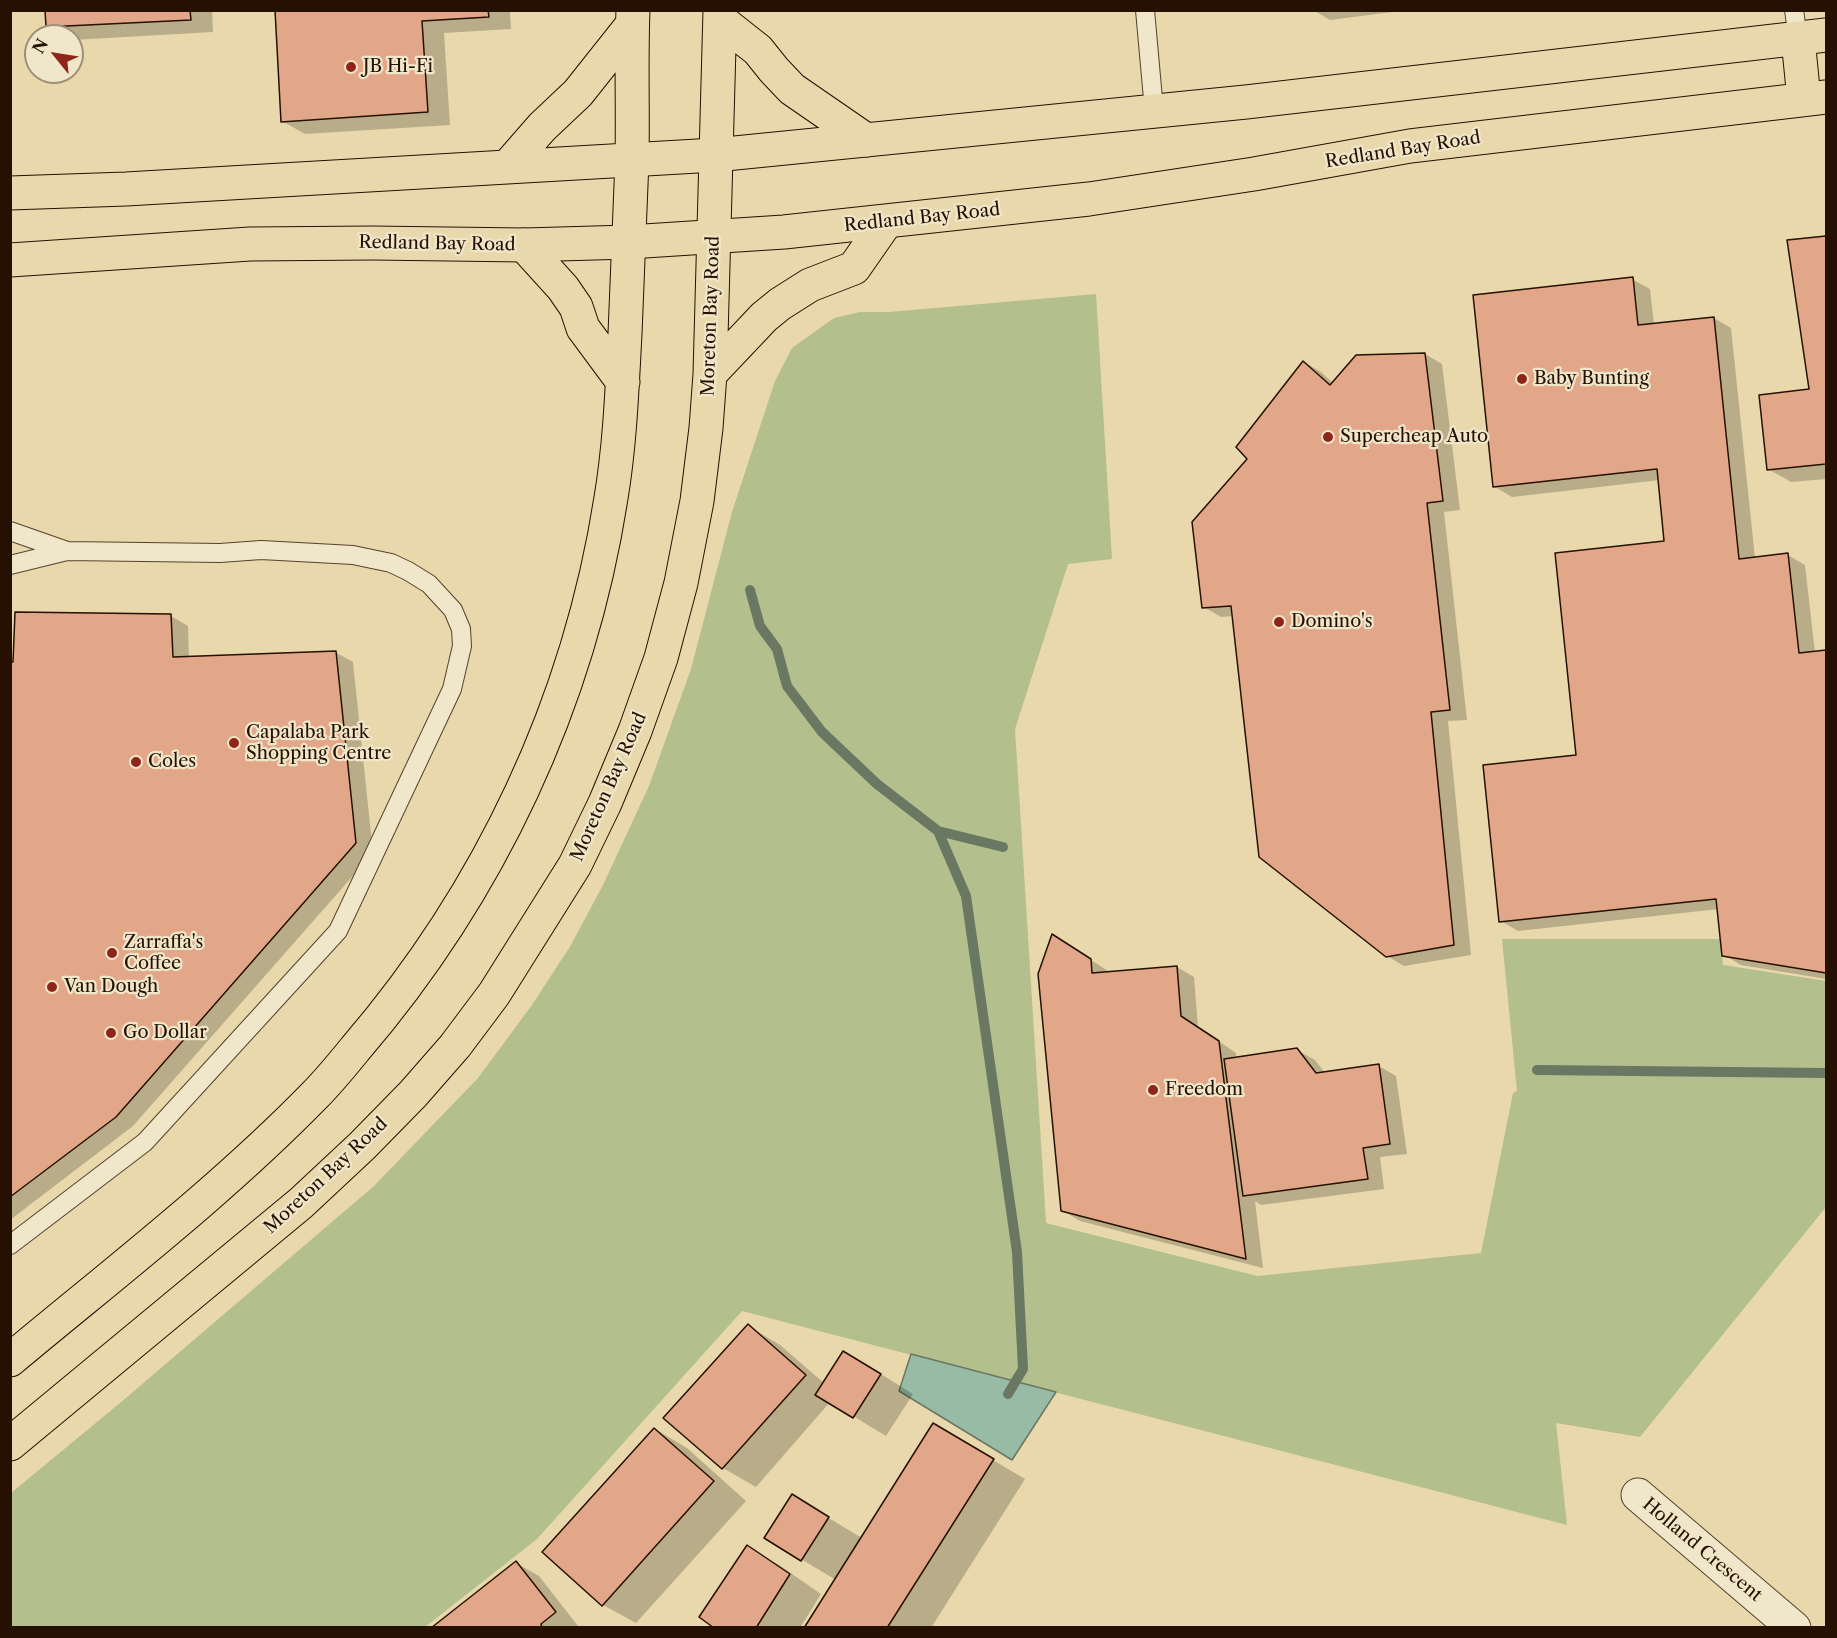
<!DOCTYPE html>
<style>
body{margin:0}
#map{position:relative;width:1837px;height:1638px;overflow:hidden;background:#e8d8ac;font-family:"Libre Caslon Text",serif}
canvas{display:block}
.frame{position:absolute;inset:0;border:12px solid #251001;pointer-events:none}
.north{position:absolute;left:24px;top:24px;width:60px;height:60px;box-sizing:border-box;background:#f0e6c9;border:2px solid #9f9079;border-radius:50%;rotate:300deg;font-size:16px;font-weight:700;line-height:24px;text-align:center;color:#251001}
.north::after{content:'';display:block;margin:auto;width:21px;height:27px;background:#8f2418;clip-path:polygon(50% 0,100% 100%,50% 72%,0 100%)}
</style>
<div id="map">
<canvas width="1837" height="1638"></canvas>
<div class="frame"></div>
<div class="north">N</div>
</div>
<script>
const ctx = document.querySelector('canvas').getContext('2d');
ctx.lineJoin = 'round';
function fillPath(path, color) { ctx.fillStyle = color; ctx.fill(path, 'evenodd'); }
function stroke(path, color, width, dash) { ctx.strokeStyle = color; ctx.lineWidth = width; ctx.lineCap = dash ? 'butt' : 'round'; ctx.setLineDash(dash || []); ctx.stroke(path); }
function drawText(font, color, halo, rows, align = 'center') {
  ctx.font = font + ' "Libre Caslon Text",serif'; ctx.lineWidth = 4.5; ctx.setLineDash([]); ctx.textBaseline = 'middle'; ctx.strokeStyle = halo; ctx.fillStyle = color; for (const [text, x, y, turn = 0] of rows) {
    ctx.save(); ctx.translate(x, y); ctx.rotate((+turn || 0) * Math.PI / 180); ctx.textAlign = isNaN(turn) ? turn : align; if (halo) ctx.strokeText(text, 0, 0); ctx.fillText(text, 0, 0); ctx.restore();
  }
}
const green = new Path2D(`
 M 1096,294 L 1112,559 L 1068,564 L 1015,729 L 1046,1223 L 1257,1276 L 1481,1253 L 1513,1093 L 1517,1091 L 1502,939 L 1720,939 L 1723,965 L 1826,981 L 1826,1207 L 1640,1437 L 1556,1423 L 1567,1525 L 742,1311 L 537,1539 L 425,1627 L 11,1628 L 11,1493 L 120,1403 L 374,1186 L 478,1078 L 532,1005 L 571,945 L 604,883 L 649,786 L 691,669 L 732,512 L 775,381 L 792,348 L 834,318 L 860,312 L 889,312 Z`);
const water = new Path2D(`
 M 911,1354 L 1056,1392 L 1012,1460 L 899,1391 Z`);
const shadow = new Path2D(`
 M 47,10 L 212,10 L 213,32 L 72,40 L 72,36 L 64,36 L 47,26 Z
 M 276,10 L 510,10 L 511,29 L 444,33 L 450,125 L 305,134 L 282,121 Z
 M 1313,10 L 1408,10 L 1330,20 Z
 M 1826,238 L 1826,479 L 1791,482 L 1768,469 L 1811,390 L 1789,241 Z
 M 1632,279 L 1650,289 L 1654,325 L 1714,318 L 1731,328 L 1755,558 L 1788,555 L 1805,565 L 1815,653 L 1826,651 L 1826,979 L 1741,965 L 1724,955 L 1719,909 L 1518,931 L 1501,921 L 1578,756 L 1666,543 L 1660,480 L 1512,497 L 1495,487 Z
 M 1425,354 L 1442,364 L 1460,510 L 1444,512 L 1467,720 L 1448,721 L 1471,955 L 1404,966 L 1387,956 L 1233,616 L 1221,617 L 1204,607 L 1249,459 L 1304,362 L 1321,372 L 1334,384 Z
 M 171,616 L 188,626 L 189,658 L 335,652 L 353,662 L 373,853 L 133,1126 L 10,1220 L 10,663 Z
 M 1070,946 L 1108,971 L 1108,973 L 1177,967 L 1194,977 L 1198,1027 L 1236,1053 L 1236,1058 L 1297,1050 L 1315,1060 L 1325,1073 L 1379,1066 L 1396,1076 L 1407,1154 L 1380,1157 L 1384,1189 L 1261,1205 L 1255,1201 L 1263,1268 L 1080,1221 L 1062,1210 Z
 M 748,1326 L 780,1345 L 824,1383 L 876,1371 L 913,1394 L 886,1436 L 830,1402 L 756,1487 L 723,1468 L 665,1418 Z
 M 655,1429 L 687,1448 L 746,1501 L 636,1623 L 603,1605 L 544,1552 Z
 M 966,1444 L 1025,1479 L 931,1628 L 806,1628 L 836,1580 L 766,1538 L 792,1496 L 862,1538 Z
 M 747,1547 L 779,1565 L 821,1594 L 800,1628 L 716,1628 Z
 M 516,1563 L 539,1576 L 578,1626 L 576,1628 L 434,1628 Z`);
const stream = new Path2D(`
 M 750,590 L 760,626 L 777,649 L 787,686 L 822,732 L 877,784 L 938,831 L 1003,847
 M 938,831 L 966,896 L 1017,1252 L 1023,1369 L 1008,1394
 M 1537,1070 L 1826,1073`);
const building = new Path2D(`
 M 45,10 L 190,10 L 191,20 L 46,27 Z
 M 275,10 L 488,10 L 489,17 L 422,21 L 428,112 L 281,122 Z
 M 1826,236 L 1826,464 L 1767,470 L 1759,395 L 1809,389 L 1787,240 Z
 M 1633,277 L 1638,325 L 1714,317 L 1739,559 L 1788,553 L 1799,653 L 1826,650 L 1826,973 L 1722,956 L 1716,899 L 1499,922 L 1483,765 L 1576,755 L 1555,553 L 1664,541 L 1657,469 L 1493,487 L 1473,295 Z
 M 1425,353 L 1443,501 L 1427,503 L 1450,710 L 1431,712 L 1454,945 L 1386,957 L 1259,857 L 1231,606 L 1202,608 L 1192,522 L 1247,459 L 1236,447 L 1303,361 L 1330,385 L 1356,355 Z
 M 15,612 L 171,614 L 173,657 L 336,651 L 356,843 L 116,1117 L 10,1197 L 10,662 L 13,662 Z
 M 1052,934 L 1091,959 L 1092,973 L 1177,966 L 1181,1016 L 1219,1041 L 1246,1259 L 1061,1211 L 1038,974 Z
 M 1297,1048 L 1316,1073 L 1379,1064 L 1390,1144 L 1363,1148 L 1368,1179 L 1243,1196 L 1224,1059 Z
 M 748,1324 L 806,1375 L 722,1469 L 663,1418 Z
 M 843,1351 L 881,1374 L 853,1418 L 815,1395 Z
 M 933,1423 L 994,1459 L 887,1628 L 804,1628 Z
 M 654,1428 L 714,1481 L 602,1606 L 542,1552 Z
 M 792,1494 L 829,1517 L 801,1561 L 764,1538 Z
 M 747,1545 L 790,1574 L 756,1628 L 714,1628 L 699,1617 Z
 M 516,1561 L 556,1612 L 541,1624 L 542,1628 L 431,1628 Z`);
const service = new Path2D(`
 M 1145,10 L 1154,110
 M 1794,10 L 1798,39
 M 10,531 L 67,551
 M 10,565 L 67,551 L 220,553 L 261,550 L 353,555 L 391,563 L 408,571 L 429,584 L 453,610 L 461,629 L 462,646 L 452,689 L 338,931 L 145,1142 L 10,1245`);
const minor = new Path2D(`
 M 1638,1495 L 1794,1628`);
const primary = new Path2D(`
 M 1798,39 L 1804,99
 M 10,193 L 126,189 L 715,155 L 1246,102 L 1826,35
 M 10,260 L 250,244 L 372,243 L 524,245 L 629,242 L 784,232 L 1089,199 L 1254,174 L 1410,146 L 1826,97`);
const trunk = new Path2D(`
 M 720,20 L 758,50 L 774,70 L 792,89 L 866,140
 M 508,166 L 542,127 L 578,93 L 632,25
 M 524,245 L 563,288 L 576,307 L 583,328 L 623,382
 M 710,374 L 764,317 L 780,304 L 810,285 L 854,268 L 886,222
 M 10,1360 C 113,1274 220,1192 314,1096 C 329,1081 342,1065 355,1049 C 490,892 579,703 611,498 C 620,444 622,389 625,334 C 627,276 630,218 632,160 C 633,110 631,60 633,10
 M 10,1444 L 301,1203 L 362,1146 L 413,1094 L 455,1046 L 494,994 L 575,865 L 605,803 L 635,731 L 661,658 L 681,583 L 697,501 L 706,428 L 710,374 L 720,10`);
const markers = [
 [351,67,6,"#8f2418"],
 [1522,379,6,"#8f2418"],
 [1328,437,6,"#8f2418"],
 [1279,622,6,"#8f2418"],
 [234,743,6,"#8f2418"],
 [136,762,6,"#8f2418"],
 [112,953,6,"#8f2418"],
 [52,987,6,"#8f2418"],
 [111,1033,6,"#8f2418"],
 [1153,1090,6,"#8f2418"]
];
const poiNames = [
 ["JB Hi-Fi",363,67],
 ["Baby Bunting",1534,379],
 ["Supercheap Auto",1340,437],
 ["Domino's",1291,622],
 ["Capalaba Park",246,733],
 ["Shopping Centre",246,754],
 ["Coles",148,762],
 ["Zarraffa's",124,943],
 ["Coffee",124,964],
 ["Van Dough",64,987],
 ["Go Dollar",123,1033],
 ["Freedom",1165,1090]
];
const streetNames = [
 ["Redland Bay Road",1403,150,-9],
 ["Redland Bay Road",922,218,-6],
 ["Redland Bay Road",437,244,1],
 ["Moreton Bay Road",711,316,-88],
 ["Moreton Bay Road",609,787,-66],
 ["Moreton Bay Road",326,1176,-43],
 ["Holland Crescent",1702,1550,40]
];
fillPath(green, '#b3bf8c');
fillPath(water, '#98bba5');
stroke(water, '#6a7763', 1.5);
fillPath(shadow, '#0003');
stroke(stream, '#6a7763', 10);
fillPath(building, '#e2a688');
stroke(building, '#251001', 1.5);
stroke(service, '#56422c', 20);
stroke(minor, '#56422c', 35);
stroke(primary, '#251001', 35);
stroke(trunk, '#251001', 35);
stroke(service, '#f0e6c9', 18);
stroke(minor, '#f0e6c9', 33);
stroke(primary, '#e8d8ac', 33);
stroke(trunk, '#e8d8ac', 33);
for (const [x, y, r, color] of markers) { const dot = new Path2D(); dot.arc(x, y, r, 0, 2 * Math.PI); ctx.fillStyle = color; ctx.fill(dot); stroke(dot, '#f0e6c9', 2); }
drawText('18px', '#251001', '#f0e6c9', poiNames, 'left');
drawText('18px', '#251001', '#f0e6c9', streetNames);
</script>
